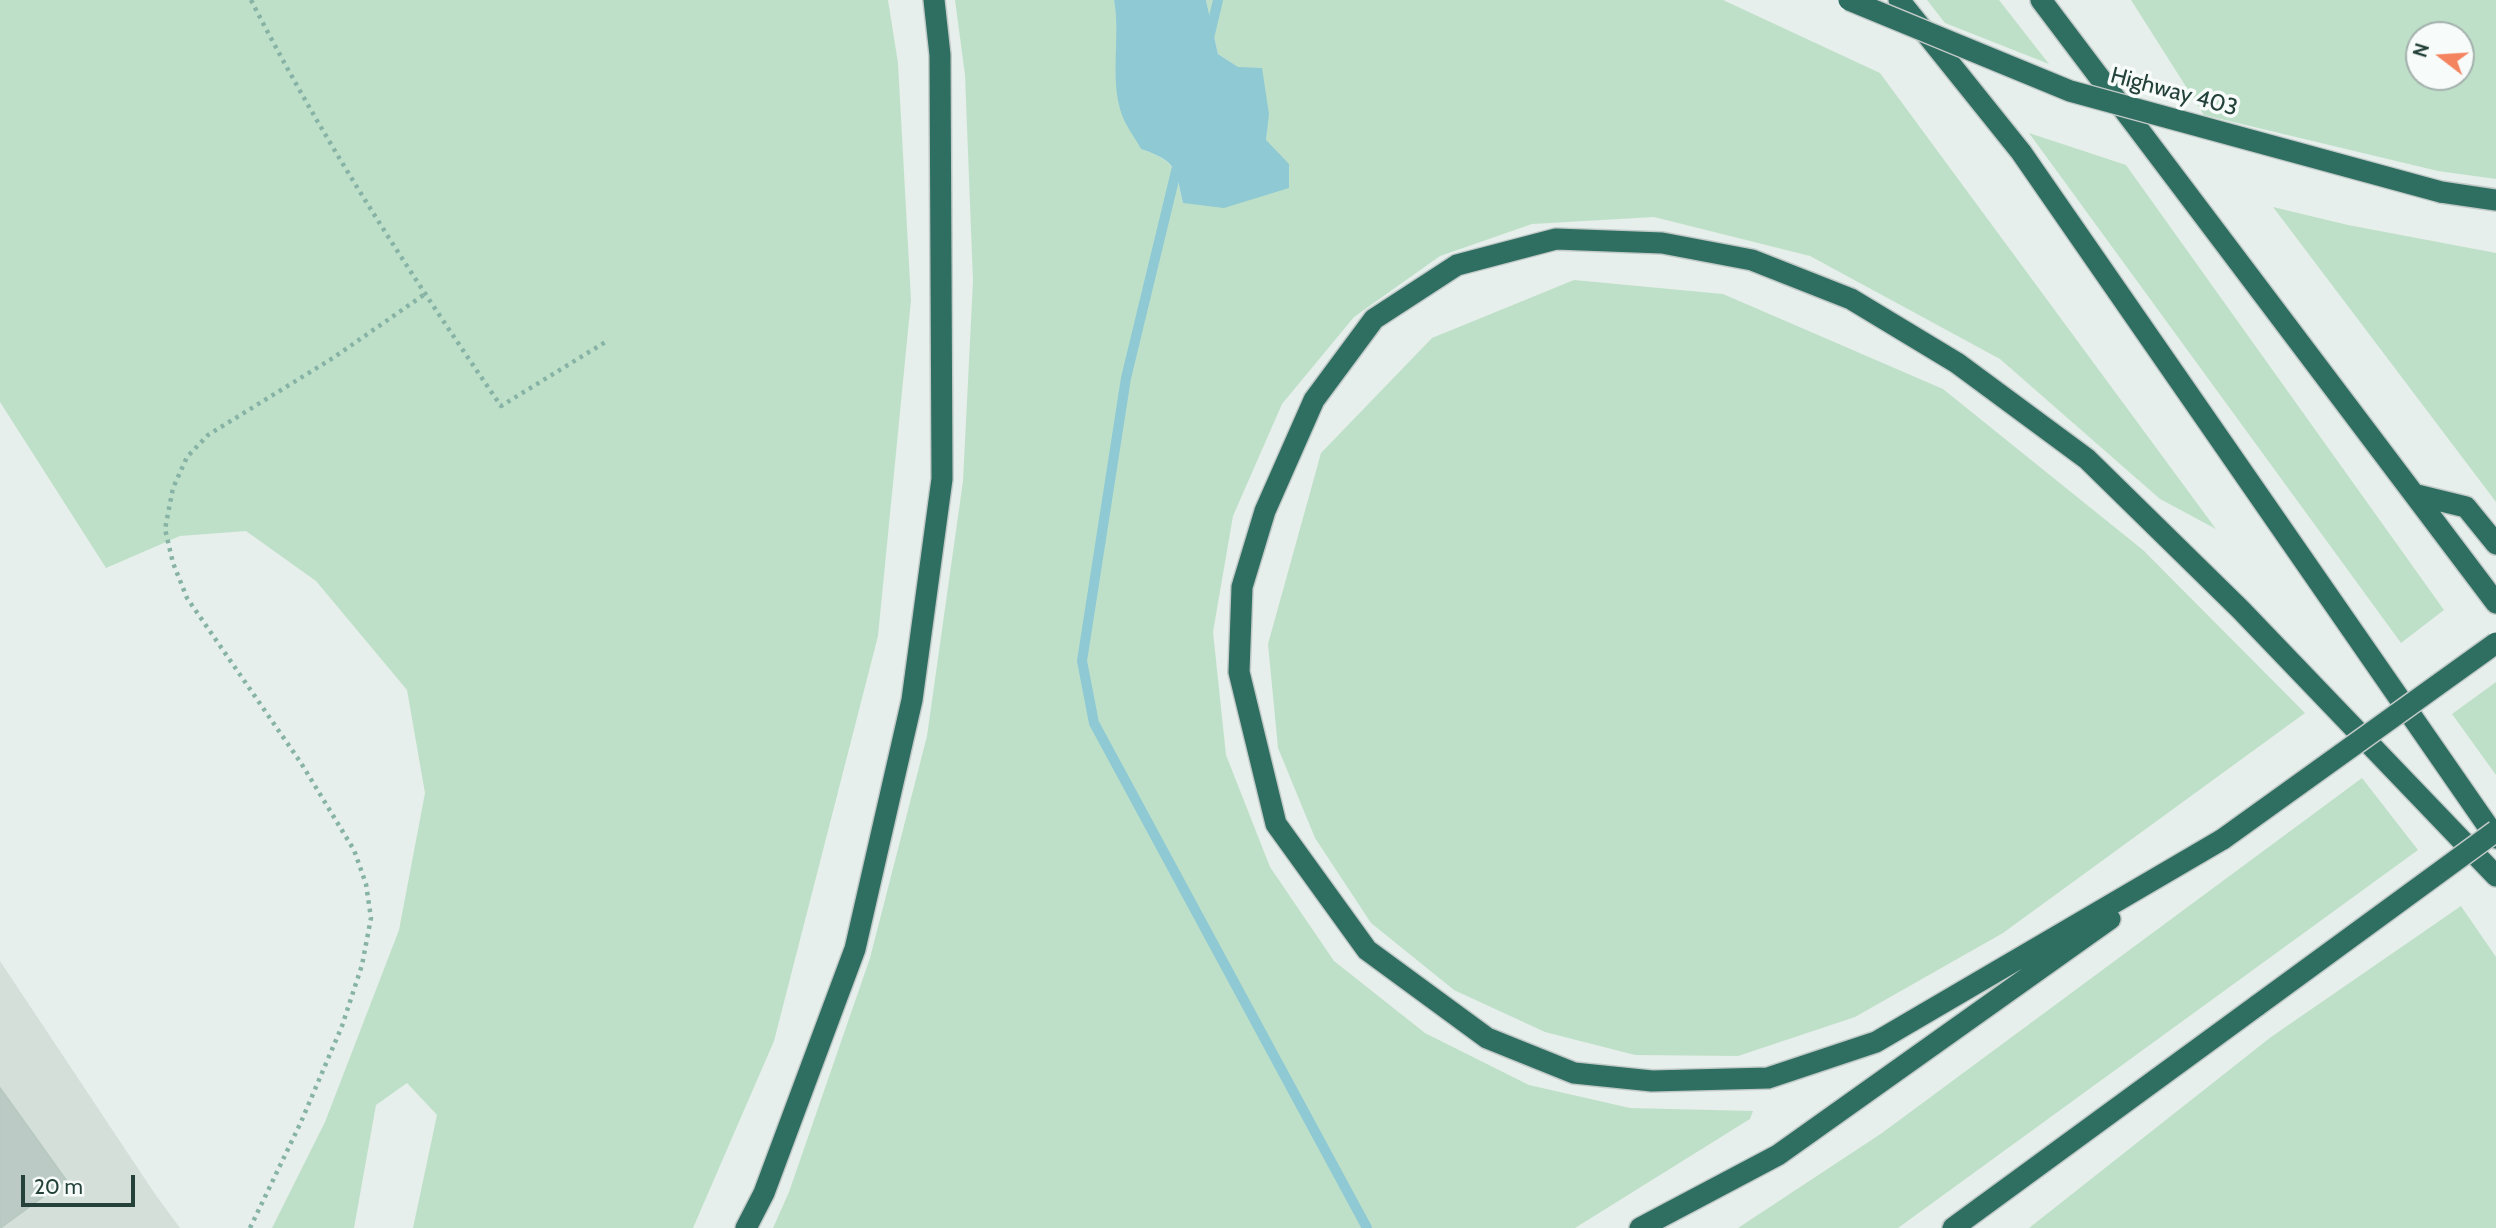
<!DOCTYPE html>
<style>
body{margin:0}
#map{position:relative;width:2496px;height:1228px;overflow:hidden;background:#e6efeb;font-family:Cabin,sans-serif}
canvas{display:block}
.north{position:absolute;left:2405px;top:21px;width:70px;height:70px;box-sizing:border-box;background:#f7fbf9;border:2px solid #a3b1ad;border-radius:50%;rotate:287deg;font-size:19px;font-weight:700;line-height:28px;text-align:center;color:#24423a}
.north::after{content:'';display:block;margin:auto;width:24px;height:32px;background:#f4845f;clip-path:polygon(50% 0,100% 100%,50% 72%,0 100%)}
.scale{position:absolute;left:21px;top:1175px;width:114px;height:32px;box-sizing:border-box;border:4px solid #24423a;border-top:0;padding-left:9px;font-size:21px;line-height:24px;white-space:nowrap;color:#24423a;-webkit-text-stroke:5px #f7fbf9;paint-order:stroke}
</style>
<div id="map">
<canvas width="2496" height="1228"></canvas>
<div class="north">N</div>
<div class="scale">20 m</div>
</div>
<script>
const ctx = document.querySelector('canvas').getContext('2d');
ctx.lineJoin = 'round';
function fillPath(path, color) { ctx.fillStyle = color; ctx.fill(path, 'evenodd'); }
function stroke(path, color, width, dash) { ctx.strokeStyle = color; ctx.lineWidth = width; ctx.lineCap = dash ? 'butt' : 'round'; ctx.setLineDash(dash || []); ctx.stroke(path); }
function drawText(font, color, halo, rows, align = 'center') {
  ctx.font = font + ' Cabin,sans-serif'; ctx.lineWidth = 7; ctx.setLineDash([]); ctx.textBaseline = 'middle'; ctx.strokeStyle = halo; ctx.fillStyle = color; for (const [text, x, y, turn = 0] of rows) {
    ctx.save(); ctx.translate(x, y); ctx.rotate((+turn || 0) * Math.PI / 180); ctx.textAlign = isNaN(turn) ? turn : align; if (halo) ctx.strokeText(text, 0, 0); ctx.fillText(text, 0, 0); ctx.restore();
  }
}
const built = new Path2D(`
 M 0,961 L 155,1194 L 180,1228 L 0,1228 Z`);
const green = new Path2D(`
 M 0,0 L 888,0 L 898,63 L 911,300 L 878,636 L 774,1041 L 693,1228 L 413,1228 L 437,1115 L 407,1083 L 376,1105 L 354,1228 L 272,1228 L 325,1122 L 399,930 L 425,793 L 407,690 L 316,581 L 246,531 L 180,536 L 106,568 L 0,402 Z
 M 955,0 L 1114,0 L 1118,24 L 1116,78 L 1141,149 C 1176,162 1175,167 1183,203 L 1266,140 C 1272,93 1257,79 1218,54 L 1206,0 L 1723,0 L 1880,73 L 2216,529 L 2160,499 L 2000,359 L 1810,256 L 1654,217 L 1532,224 L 1440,256 L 1354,317 L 1282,404 L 1233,516 L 1213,632 L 1226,755 L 1270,867 L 1334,961 L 1425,1033 L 1529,1085 L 1630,1108 L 1753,1111 L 1750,1119 L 1575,1228 L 773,1228 L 789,1192 L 870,958 L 927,736 L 963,481 L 973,281 L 965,75 Z
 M 1927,0 L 1999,0 L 2049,64 L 1945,23 Z
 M 2131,0 L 2496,0 L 2496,179 L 2438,171 L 2204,115 ZM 2419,35 L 2461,35 L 2461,77 L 2419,77 Z
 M 2029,133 L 2126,165 L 2444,610 L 2401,643 Z
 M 2273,207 L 2348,225 L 2496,253 L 2496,502 Z
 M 1574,280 L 1723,294 L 1943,389 L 2143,550 L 2305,713 L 2003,933 L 1855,1017 L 1738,1056 L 1635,1055 L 1545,1032 L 1454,990 L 1371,923 L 1315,838 L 1278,748 L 1268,644 L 1321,453 L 1432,338 Z
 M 2496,682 L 2496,775 L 2452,714 Z
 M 2362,778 L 2418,850 L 1898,1228 L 1738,1228 L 1882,1133 Z
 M 2461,906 L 2496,957 L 2496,1228 L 2029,1228 L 2271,1037 Z`);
const water = new Path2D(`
 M 1114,0 L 1206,0 L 1218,54 L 1238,67 L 1262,68 L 1269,114 L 1266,140 L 1289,164 L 1289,188 L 1224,208 L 1183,203 C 1175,167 1177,162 1141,149 C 1135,138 1126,126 1122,115 C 1109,78 1121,38 1114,0 Z`);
const stream = new Path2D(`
 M 1209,38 L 1218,0
 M 1179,159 L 1126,378 L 1082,661 L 1094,723 L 1367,1228`);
const building = new Path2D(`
 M 0,1088 L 66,1180 L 0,1228 Z`);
const path = new Path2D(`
 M 251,0 C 323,141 411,275 501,406 L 607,341
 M 250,1228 L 301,1122 L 342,1026 L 362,965 L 371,918 L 366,884 L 354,850 L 301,763 L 187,598 L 173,563 L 165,529 L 173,488 L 187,457 L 208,435 L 333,358 L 425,294`);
const highway = new Path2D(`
 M 1899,0 L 2021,152 L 2496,838
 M 2041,0 L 2496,603
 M 2441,192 L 2496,200
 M 2417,495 L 2466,507 L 2496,544
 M 2223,839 L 1876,1042 L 1768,1078 L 1652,1081 L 1574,1073 L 1487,1038 L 1367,950 L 1276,824 L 1239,672 L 1242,587 L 1265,511 L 1314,400 L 1374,319 L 1457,265 L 1556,239 L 1662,243 L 1752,260 L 1851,299 L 1957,363 L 2087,459 L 2241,610 L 2496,876
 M 746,1228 L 764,1193 L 855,949 L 912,700 L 942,479 L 940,55 L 934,0
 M 1640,1228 L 1778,1155 L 2110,919
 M 1953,1228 L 2258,1005`);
const highwayBridge = new Path2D(`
 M 1849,0 L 2070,91 L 2441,192
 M 2223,839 L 2496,643
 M 2258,1005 L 2496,831`);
const streetNames = [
 ["Highway 403",2174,92,15]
];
fillPath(built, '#d4dfda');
fillPath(green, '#bfe0c8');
fillPath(water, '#8ec9d4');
stroke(stream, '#8ec9d4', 10);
fillPath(building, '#bbcac4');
stroke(building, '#b8c9c2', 2);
stroke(highway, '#c2cac8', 24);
stroke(path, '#86b3a5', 4.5, [3.5, 5]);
stroke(highway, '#2f6f62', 21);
stroke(highwayBridge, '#c2cac8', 24, []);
stroke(highwayBridge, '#2f6f62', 21);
drawText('23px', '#24423a', '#f7fbf9', streetNames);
</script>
